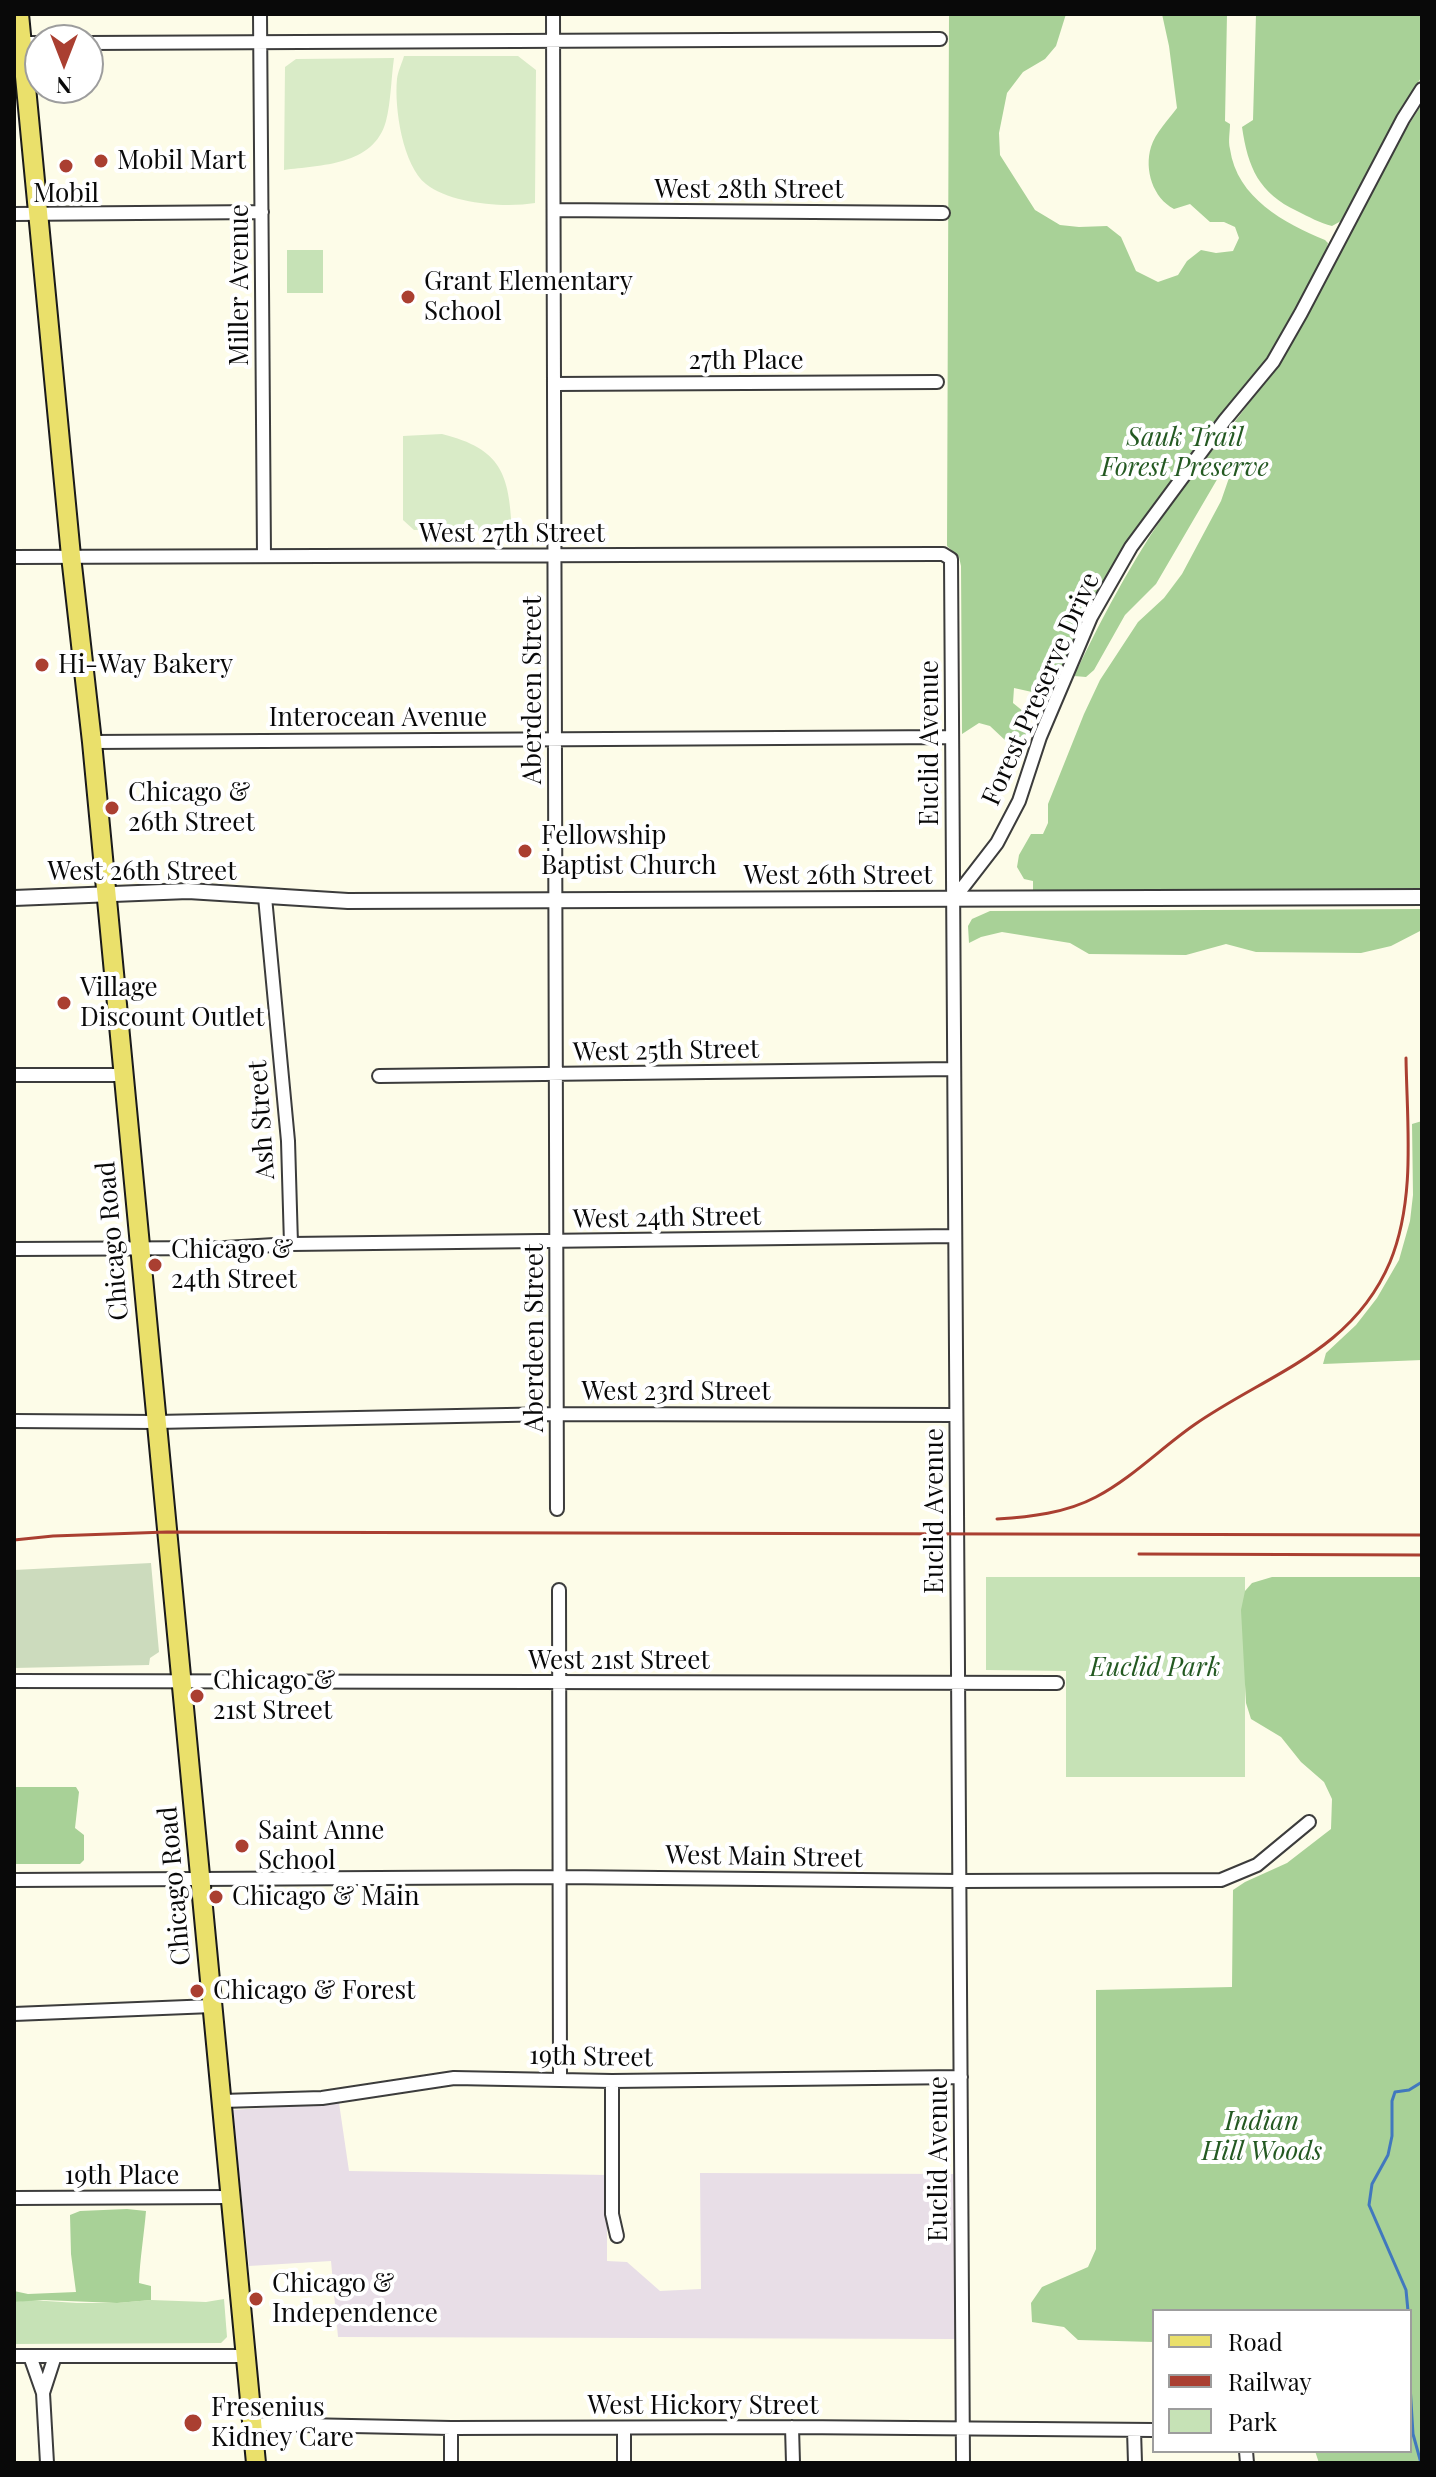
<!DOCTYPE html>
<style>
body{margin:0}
#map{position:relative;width:1436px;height:2477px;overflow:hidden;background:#fdfce8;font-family:"Playfair Display",serif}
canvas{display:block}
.frame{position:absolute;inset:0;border:16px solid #090909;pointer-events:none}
.legend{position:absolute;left:1152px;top:2309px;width:260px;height:144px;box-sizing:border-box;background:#fff;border:2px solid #9d9d9d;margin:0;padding:10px 14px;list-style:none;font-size:24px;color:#090909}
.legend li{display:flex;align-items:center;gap:16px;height:40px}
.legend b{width:40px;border:2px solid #9d9d9d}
.north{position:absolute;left:24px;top:24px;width:80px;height:80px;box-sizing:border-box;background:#fff;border:2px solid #9d9d9d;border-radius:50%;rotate:180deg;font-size:22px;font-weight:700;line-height:32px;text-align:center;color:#090909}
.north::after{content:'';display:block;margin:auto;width:28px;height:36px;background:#aa3f31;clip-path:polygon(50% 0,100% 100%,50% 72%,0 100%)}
</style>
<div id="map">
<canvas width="1436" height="2477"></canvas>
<div class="frame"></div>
<ul class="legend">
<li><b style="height:10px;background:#eae06b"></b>Road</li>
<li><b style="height:10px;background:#aa3f31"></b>Railway</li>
<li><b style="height:22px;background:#c6e2b6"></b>Park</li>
</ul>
<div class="north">N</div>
</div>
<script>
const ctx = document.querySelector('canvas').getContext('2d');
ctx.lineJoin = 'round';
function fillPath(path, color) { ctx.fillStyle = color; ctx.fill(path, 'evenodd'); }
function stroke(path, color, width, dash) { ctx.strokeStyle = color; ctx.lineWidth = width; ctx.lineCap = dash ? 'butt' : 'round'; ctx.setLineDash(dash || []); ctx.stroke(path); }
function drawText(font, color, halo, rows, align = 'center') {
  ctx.font = font + ' "Playfair Display",serif'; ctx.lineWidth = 8; ctx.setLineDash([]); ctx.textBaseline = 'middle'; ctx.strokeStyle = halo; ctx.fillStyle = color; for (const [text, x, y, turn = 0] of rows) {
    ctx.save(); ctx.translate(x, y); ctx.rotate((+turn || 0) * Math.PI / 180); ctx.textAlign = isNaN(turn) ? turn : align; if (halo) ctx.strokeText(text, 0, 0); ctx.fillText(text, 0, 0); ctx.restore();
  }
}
const industrial = new Path2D(`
 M 339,2103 L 349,2171 L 607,2175 L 607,2261 L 627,2262 L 660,2291 L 701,2289 L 700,2173 L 953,2174 L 955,2339 L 338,2337 L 331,2261 L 249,2266 L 232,2110 Z`);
const green = new Path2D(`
 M 287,250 L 323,250 L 323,293 L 287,293 Z
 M 986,1577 L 1245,1577 L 1245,1777 L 1066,1777 L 1066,1671 L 986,1670 Z
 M 224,2299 L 227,2337 L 221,2343 L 14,2344 L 14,2302 L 31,2300 L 77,2303 L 117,2303 L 151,2300 L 206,2302 Z`);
const forest = new Path2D(`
 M 949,14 L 1066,14 L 1056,46 L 1045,59 L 1023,72 L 1007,93 L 999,133 L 1000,155 L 1035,210 L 1060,225 L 1079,227 L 1107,226 L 1121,237 L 1136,271 L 1158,282 L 1178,275 L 1187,261 L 1201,250 L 1216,253 L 1233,251 L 1239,238 L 1235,227 L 1224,222 L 1210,222 L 1190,204 L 1174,209 C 1153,198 1144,170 1151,147 C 1155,133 1169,119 1177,108 L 1169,46 L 1162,14 L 1227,14 L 1225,121 L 1230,124 C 1230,132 1228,141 1230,149 C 1237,198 1284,223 1325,240 L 1328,243 L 1325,257 L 1265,361 L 1158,498 L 1129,540 L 1103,583 L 1055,681 L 1032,692 L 1014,688 L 1013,703 L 1029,716 L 1028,734 L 1019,743 L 1007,742 L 990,726 L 979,723 L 962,734 L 961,566 L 959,557 L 947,546 Z
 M 1256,14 L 1422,14 L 1422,76 L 1381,145 L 1341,221 L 1332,226 C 1320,223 1309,217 1297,211 C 1259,193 1248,168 1242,127 L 1253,120 Z
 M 1422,104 L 1422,891 L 1033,893 L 1033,881 L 1024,879 L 1017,867 L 1019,855 L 1031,834 L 1043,834 L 1048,823 L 1048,804 L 1084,714 L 1100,680 L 1138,622 L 1164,598 L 1182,574 L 1221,501 L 1230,475 L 1222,471 L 1156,584 L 1125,615 L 1094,670 L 1086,677 L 1074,676 C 1105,611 1138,549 1181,491 C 1220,439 1262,390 1297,335 L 1406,129 Z
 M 1422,909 L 1422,930 L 1391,946 L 1361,953 L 1256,952 L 1226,944 L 1186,955 L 1089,954 L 1070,943 L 1002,932 L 981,937 L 969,943 L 968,926 L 972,919 L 990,911 Z
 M 1422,1121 L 1422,1360 L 1323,1364 L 1326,1353 L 1356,1325 L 1377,1298 L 1399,1260 L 1410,1221 L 1413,1195 L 1412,1124 Z
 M 1272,1577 L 1422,1577 L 1422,2463 L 1319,2463 L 1315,2451 L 1410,2451 L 1410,2311 L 1154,2311 L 1154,2342 L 1078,2340 L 1064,2327 L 1032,2322 L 1031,2303 L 1042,2287 L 1088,2267 L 1096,2249 L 1096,1990 L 1232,1987 L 1233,1890 L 1245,1882 L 1287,1863 L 1331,1829 L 1332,1799 L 1324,1782 L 1301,1762 L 1281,1737 L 1251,1719 L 1246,1703 L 1241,1610 L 1245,1591 L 1252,1583 Z
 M 14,1787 L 76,1787 L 79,1792 L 75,1828 L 84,1835 L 84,1860 L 80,1864 L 14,1864 Z
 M 127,2209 L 146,2211 C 144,2235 140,2258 139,2283 L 151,2286 L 151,2300 L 117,2303 L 43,2300 L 14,2302 L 14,2291 L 28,2294 L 76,2292 L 71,2254 L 70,2215 L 80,2211 Z`);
const cemetery = new Path2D(`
 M 151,1563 L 159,1652 L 150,1658 L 149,1665 L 14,1668 L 14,1570 Z`);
const pitch = new Path2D(`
 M 404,56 L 518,56 L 536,70 L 535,203 C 505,208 451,204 426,184 C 403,166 394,108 397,79 C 398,71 402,63 404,56 Z
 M 394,58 C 391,79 391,101 386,121 C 374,166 320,165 284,170 L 285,67 L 296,59 Z
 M 442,434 C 502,449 509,474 512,531 L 414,530 L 403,520 L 403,436 Z`);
const stream = new Path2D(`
 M 1408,2311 L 1406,2290 L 1369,2205 L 1372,2184 L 1388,2155 L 1392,2136 L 1392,2101 L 1395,2092 L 1409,2090 L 1422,2082
 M 1410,2385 L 1413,2434 L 1421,2463`);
const minor = new Path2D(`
 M 260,14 L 264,556
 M 553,14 L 557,1509
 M 22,43 L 40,43
 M 88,43 L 940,39
 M 554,210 L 943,213
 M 14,214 L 262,212
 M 554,384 L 937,382
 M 14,557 L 933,554 L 943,554 L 951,559 L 963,2463
 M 92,742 L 952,737
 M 265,897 L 288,1141 L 291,1244
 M 953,900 L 997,843 L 1019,801 L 1040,737 L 1091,617 L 1131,547 L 1225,420 L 1273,362 L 1301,313 L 1403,119 L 1422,89
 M 14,1075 L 123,1075
 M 379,1076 L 954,1069
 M 14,1249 L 225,1248 L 291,1244 L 955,1236
 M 14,1421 L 156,1422 L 557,1414 L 956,1415
 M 559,1590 L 560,2079
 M 14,1681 L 1057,1683
 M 14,1880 L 560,1877 L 960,1881 L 1221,1880 L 1257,1865 L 1309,1822
 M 14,2014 L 212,2006
 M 612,2081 L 612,2214 L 617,2236
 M 222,2101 L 322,2098 L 454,2078 L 612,2081 L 961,2077
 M 14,2198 L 231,2197
 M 14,2356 L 246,2356
 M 30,2356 L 43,2393 L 47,2463
 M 43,2393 L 55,2356
 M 252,2424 L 451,2428 L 792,2427 L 1154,2430
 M 792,2427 L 793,2463
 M 1134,2430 L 1135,2463
 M 1246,2451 L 1247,2463
 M 451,2463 L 451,2428
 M 624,2463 L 624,2428`);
const tertiary = new Path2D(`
 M 14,898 L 188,891 L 348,901 L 1422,897`);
const primary = new Path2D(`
 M 19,14 L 71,556 L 92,742 L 256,2463`);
const rail = new Path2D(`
 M 997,1519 C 1030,1517 1066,1513 1096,1497 C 1132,1478 1161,1448 1194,1425 C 1267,1374 1352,1352 1390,1262 C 1416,1199 1407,1125 1406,1058
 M 14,1540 L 53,1536 L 167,1532 L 1422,1535
 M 1139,1554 L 1422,1555`);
const markers = [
 [101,161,8,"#aa3f31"],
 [66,166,8,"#aa3f31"],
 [408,297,8,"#aa3f31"],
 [42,665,8,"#aa3f31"],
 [112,808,8,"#aa3f31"],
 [525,851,8,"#aa3f31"],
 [64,1003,8,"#aa3f31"],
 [155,1265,8,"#aa3f31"],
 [197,1696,8,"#aa3f31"],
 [242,1846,8,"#aa3f31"],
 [216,1897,8,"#aa3f31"],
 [197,1991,8,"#aa3f31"],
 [256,2299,8,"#aa3f31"],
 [193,2423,10,"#aa3f31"]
];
const poiNames = [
 ["Mobil Mart",117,161],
 ["Mobil",66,194,"center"],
 ["Grant Elementary",424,282],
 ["School",424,312],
 ["Hi-Way Bakery",58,665],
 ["Chicago &",128,793],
 ["26th Street",128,823],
 ["Fellowship",541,836],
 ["Baptist Church",541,866],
 ["Village",80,988],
 ["Discount Outlet",80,1018],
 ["Chicago &",171,1250],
 ["24th Street",171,1280],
 ["Chicago &",213,1681],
 ["21st Street",213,1711],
 ["Saint Anne",258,1831],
 ["School",258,1861],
 ["Chicago & Main",232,1897],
 ["Chicago & Forest",213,1991],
 ["Chicago &",272,2284],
 ["Independence",272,2314],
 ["Fresenius",211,2408],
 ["Kidney Care",211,2438]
];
const streetNames = [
 ["West 28th Street",749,190],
 ["Miller Avenue",240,285,-90],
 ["27th Place",746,361],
 ["West 27th Street",512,534],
 ["Forest Preserve Drive",1041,689,-66],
 ["Aberdeen Street",533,690,-90],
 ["Interocean Avenue",378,718],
 ["Euclid Avenue",930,743,-90],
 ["West 26th Street",142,872],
 ["West 26th Street",838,876],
 ["West 25th Street",666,1051,-1],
 ["Ash Street",262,1120,-94],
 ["West 24th Street",667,1218,-1],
 ["Chicago Road",113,1241,-95],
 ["Aberdeen Street",535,1338,-90],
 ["West 23rd Street",676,1392],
 ["Euclid Avenue",935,1511,-90],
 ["West 21st Street",619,1661],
 ["West Main Street",764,1857,1],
 ["Chicago Road",175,1886,-95],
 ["19th Street",591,2057,1],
 ["Euclid Avenue",939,2159,-90],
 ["19th Place",122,2176],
 ["West Hickory Street",703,2406]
];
const parkNames = [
 ["Sauk Trail",1185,438],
 ["Forest Preserve",1185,468],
 ["Euclid Park",1155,1668],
 ["Indian",1262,2122],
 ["Hill Woods",1262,2152]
];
fillPath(industrial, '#e8dee7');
fillPath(green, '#c6e2b6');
fillPath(forest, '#a8d197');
fillPath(cemetery, '#ccdbbd');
fillPath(pitch, '#d9ebc7');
stroke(stream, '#4178be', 3);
stroke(minor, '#3c3c3c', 16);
stroke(tertiary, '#3c3c3c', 18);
stroke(primary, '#1a1a1a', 22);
stroke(minor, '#fff', 12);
stroke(tertiary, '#fff', 14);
stroke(primary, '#eae06b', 18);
stroke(rail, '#aa3f31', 3);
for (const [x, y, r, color] of markers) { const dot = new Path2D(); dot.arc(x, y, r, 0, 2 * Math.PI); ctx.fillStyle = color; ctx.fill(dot); stroke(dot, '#fff', 3); }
drawText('26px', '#090909', '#fff', poiNames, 'left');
drawText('26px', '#090909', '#fff', streetNames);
drawText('italic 26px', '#245922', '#fff', parkNames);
</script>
